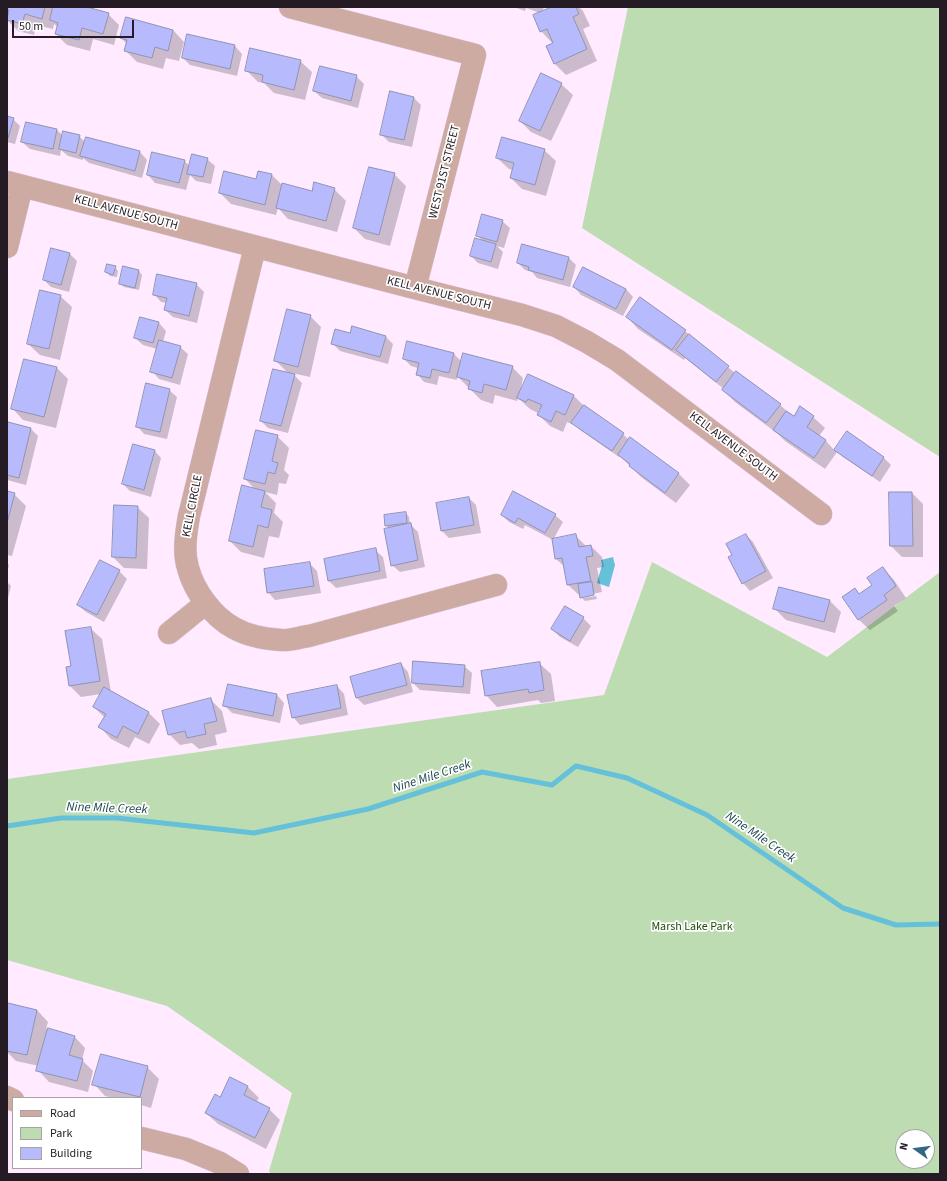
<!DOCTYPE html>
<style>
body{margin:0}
#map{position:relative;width:947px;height:1181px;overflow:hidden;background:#ffeaff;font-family:"Source Sans 3",sans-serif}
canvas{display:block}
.frame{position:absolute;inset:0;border:8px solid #241b24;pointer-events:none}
.legend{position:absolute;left:12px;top:1097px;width:130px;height:72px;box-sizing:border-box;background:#fff;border:1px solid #a7a4a7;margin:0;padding:5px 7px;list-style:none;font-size:12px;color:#241b24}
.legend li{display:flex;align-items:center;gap:8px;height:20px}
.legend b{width:20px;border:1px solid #a7a4a7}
.north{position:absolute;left:895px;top:1129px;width:40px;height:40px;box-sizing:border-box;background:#fff;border:1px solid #a7a4a7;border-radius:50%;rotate:284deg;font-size:11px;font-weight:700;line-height:16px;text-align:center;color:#241b24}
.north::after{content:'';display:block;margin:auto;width:14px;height:18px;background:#336783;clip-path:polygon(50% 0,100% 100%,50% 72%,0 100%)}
.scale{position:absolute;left:12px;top:20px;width:122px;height:18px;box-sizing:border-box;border:2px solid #241b24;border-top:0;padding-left:5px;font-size:12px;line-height:14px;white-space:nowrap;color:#241b24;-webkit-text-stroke:3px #fff;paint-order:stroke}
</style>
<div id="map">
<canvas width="947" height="1181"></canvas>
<div class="frame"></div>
<ul class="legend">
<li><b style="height:5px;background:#cdaaa2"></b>Road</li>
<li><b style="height:11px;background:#bddcb2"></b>Park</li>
<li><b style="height:11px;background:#b7bbfe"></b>Building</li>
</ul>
<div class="north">N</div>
<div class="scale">50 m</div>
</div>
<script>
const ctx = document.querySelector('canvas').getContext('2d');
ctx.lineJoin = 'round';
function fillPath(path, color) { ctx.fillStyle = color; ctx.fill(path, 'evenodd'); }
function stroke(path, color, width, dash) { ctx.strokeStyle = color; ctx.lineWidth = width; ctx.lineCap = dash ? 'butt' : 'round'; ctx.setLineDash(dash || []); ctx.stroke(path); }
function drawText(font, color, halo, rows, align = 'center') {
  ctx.font = font + ' "Source Sans 3",sans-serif'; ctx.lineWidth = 3.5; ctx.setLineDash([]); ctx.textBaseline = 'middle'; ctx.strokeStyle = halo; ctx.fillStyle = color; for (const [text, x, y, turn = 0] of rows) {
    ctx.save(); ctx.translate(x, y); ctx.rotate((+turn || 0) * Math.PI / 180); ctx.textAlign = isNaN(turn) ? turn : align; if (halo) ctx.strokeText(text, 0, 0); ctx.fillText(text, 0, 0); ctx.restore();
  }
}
const green = new Path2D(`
 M 628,7 L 940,7 L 940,457 L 582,228 Z
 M 652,562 L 827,657 L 940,572 L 940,1174 L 271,1174 L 269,1171 L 292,1093 L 167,1006 L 7,960 L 7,779 L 604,695 ZM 903,1137 L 927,1137 L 927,1161 L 903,1161 Z`);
const water = new Path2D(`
 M 613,557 L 615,565 L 609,587 L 597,583 L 602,565 L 601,560 Z`);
const shadow = new Path2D(`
 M 7,7 L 83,7 L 108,14 L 119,25 L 114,45 L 93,39 L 90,51 L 67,45 L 56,34 L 58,27 L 54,24 L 53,29 L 36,25 L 34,35 L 18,31 L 7,20 Z
 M 514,7 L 544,7 L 542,13 L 554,7 L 579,7 L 583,11 L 590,26 L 583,29 L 597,61 L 566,75 L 555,64 L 553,44 L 541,31 L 540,13 L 526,8 L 525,11 Z
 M 126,18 L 173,30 L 184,42 L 179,61 L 166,58 L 163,69 L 137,62 L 125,50 L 127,44 L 121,38 Z
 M 235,46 L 242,54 L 237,76 L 190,65 L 183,58 Z
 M 300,61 L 312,72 L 305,100 L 274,93 L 264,83 L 258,82 L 246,70 Z
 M 356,76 L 364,84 L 358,108 L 322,98 L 314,91 Z
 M 561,84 L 573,95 L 551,141 L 531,132 L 520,121 Z
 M 391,92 L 414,98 L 421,105 L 412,147 L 389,142 L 381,134 Z
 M 7,117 L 13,119 L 20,126 L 15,144 L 7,142 Z
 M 57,130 L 63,136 L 79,136 L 85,142 L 140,152 L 147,160 L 142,178 L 89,163 L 83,158 L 83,160 L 68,156 L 61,150 L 60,156 L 30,149 L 22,142 Z
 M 544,150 L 556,161 L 546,196 L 522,189 L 511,178 L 513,170 L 509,169 L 497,158 Z
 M 207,159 L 215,166 L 211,184 L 196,181 L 190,175 L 186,190 L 155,183 L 148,175 L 184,161 L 190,166 Z
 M 259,172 L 272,175 L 283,186 L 312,193 L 334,189 L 346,201 L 337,232 L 288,219 L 278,208 L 276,215 L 231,204 L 220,193 L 257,180 Z
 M 394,174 L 406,186 L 390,246 L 365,239 L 354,228 Z
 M 502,221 L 510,228 L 504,248 L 497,246 L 503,252 L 498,269 L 478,263 L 471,256 L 483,241 L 477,235 Z
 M 523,245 L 569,258 L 576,265 L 570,287 L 537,278 L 532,272 L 525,270 L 518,263 Z
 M 70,254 L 77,261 L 69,292 L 51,287 L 44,280 Z
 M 115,267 L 118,271 L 117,277 L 110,276 L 106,272 Z
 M 124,268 L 139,271 L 142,275 L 139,290 L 124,287 L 120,283 Z
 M 196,284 L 204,292 L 197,323 L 173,317 L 165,310 L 167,303 L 161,302 L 154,294 Z
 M 574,287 L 626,289 L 633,297 L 623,316 L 581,295 Z
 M 60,296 L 72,307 L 60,360 L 40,355 L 28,344 Z
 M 310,316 L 321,327 L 310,377 L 292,373 L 302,383 L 288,433 L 268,428 L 261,421 L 289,374 L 275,360 Z
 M 627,317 L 685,331 L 695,340 L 728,367 L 736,374 L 780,405 L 794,417 L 813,417 L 825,428 L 819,436 L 826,441 L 835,451 L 847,433 L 884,458 L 891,465 L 880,482 L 843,457 L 837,452 L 825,469 L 785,441 L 778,434 L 735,402 L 723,390 L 724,389 L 685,358 L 684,360 L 638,329 Z
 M 159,323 L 166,331 L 163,342 L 180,347 L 188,354 L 180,385 L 159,379 L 152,371 L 157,349 L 143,345 L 135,338 Z
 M 386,337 L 393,344 L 388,364 L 340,351 L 332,343 Z
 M 454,354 L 462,362 L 512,367 L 523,378 L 520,392 L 521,392 L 573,395 L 585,407 L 623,434 L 629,440 L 678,473 L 690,485 L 676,503 L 641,477 L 620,456 L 619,457 L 580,430 L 576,426 L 567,422 L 563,432 L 550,426 L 539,415 L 541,410 L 539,409 L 538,413 L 530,409 L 518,398 L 517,401 L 495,395 L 493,404 L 481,400 L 457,376 L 457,380 L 439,376 L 437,385 L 424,382 L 417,374 L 418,368 L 411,366 L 404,359 Z
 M 57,368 L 68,379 L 56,428 L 23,420 L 12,408 Z
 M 169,390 L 177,397 L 167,439 L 144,434 L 137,426 Z
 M 31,429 L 38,436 L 26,485 L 7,480 L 7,432 Z
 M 277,436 L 289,448 L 284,470 L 289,475 L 286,484 L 279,483 L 277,495 L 265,492 L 276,503 L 274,513 L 283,522 L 279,538 L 269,536 L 264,558 L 241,552 L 230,541 L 256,490 L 245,479 Z
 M 154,450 L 161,458 L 151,497 L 130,491 L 123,484 Z
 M 7,492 L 14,494 L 26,506 L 12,556 L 7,555 Z
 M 912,493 L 923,504 L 923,557 L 902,557 L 891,546 Z
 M 469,498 L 476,505 L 481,533 L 449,538 L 442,531 Z
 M 137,507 L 149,518 L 147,569 L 124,568 L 113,557 Z
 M 406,513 L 409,517 L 410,524 L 418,532 L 425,567 L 400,572 L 392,565 L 389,529 L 386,525 Z
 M 502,515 L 555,515 L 563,522 L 553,540 L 576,536 L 587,547 L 591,546 L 602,557 L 604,567 L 597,568 L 602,592 L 583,596 L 583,598 L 596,596 L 597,599 L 585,601 L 581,597 L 581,596 L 580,596 L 568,585 L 565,567 L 556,559 L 553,540 L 525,525 L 523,529 L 509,522 Z
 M 746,535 L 753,542 L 773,578 L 750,591 L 743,583 L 733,556 Z
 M 375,550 L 383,557 L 387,578 L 336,588 L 329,581 Z
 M 7,563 L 9,565 L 7,573 Z
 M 310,564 L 317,571 L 321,593 L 275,600 L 268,592 Z
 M 883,568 L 894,580 L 906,598 L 894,606 L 898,611 L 870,630 L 858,619 L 855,589 L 860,595 L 874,586 Z
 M 119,571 L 127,579 L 104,622 L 86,612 L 78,605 Z
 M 7,582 L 11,586 L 8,598 L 7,597 Z
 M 830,601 L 841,612 L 835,633 L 786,620 L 774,608 Z
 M 565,607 L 583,618 L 591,626 L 578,647 L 560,637 L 552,629 Z
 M 90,628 L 102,639 L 111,692 L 149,713 L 160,724 L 149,744 L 135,737 L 129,748 L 111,739 L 100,727 L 105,718 L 94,707 L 101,694 L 81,697 L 70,686 L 72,667 Z
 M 539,663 L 551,674 L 555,701 L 541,703 L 538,700 L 497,707 L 486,695 Z
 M 401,664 L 408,672 L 413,692 L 364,705 L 357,698 L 351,678 Z
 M 464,666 L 472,673 L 470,694 L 420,690 L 413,683 Z
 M 337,686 L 344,694 L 348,715 L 300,725 L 293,717 Z
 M 277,695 L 284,703 L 280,723 L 232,713 L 224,705 Z
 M 211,700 L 222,711 L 227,732 L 215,735 L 217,745 L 199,749 L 192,743 L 180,745 L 169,734 Z
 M 37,1010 L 48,1022 L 46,1029 L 74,1036 L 85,1048 L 82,1060 L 93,1071 L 88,1092 L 49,1082 L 38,1070 L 39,1066 L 16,1061 L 7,1052 L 7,1013 Z
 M 147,1067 L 159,1079 L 151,1108 L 141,1105 L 141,1098 L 114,1098 L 105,1096 L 94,1084 Z
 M 247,1086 L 259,1098 L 256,1102 L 269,1109 L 280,1120 L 266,1149 L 218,1124 L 206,1113 L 221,1098 Z`);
const stream = new Path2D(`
 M 7,826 L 61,818 L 117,818 L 254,833 L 368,809 L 482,772 L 552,785 L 576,766 L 627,778 L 707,815 L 843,908 L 896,925 L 940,924`);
const building = new Path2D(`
 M 7,7 L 45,7 L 42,19 L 25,14 L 22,24 L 7,20 L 9,10 L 7,9 Z
 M 53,7 L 87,7 L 109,13 L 103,34 L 82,28 L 79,40 L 55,34 L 58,23 L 50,20 Z
 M 552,7 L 576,7 L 579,14 L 573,17 L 587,49 L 554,64 L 546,46 L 553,43 L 547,29 L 540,32 L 533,15 Z
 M 126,17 L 173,30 L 168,51 L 155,47 L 152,58 L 124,51 L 127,40 L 120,38 Z
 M 187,34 L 235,45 L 230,69 L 182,58 Z
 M 250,48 L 301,60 L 294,90 L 262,82 L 263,75 L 245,71 Z
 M 320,66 L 357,75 L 351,101 L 313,91 Z
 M 541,73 L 562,83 L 540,131 L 519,121 Z
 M 390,91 L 414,97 L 404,140 L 380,135 Z
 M 7,116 L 14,118 L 8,138 L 7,137 Z
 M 26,122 L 57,129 L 53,149 L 21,142 Z
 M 63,131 L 80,135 L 76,153 L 59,149 Z
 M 86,137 L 140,151 L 135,171 L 80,156 Z
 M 502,137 L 545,149 L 535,185 L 510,178 L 514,163 L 496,158 Z
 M 152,152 L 185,160 L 179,183 L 147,175 Z
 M 192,154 L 208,158 L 203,177 L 187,174 Z
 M 369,167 L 395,173 L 379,235 L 353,228 Z
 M 224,171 L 256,179 L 258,171 L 272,174 L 265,205 L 219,193 Z
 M 314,182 L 335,188 L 326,221 L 276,208 L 282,183 L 312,191 Z
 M 482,214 L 503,220 L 497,242 L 476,236 Z
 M 475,238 L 496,244 L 491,262 L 470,256 Z
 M 522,244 L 569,257 L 563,280 L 528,270 L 529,267 L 517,263 Z
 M 51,248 L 70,253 L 61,285 L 43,280 Z
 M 107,264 L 116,266 L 113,275 L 105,272 Z
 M 123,266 L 139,270 L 135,288 L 119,284 Z
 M 583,267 L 626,289 L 616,309 L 573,287 Z
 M 157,274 L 197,283 L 189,316 L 164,310 L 167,298 L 153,295 Z
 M 40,290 L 61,295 L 49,349 L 27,344 Z
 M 640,297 L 686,330 L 672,350 L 626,317 Z
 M 287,309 L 311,315 L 298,367 L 274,361 Z
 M 140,317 L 159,322 L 153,343 L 134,338 Z
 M 352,326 L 386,336 L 380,357 L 331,344 L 335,329 L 350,333 Z
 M 689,334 L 729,366 L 716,382 L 676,350 Z
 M 159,340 L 181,346 L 172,378 L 150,372 Z
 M 407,341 L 454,353 L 449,373 L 432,369 L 430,378 L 416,375 L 419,363 L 403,359 Z
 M 463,353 L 513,366 L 506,390 L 484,384 L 482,393 L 468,389 L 470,381 L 457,377 Z
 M 24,359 L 57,367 L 44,417 L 11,409 Z
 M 273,369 L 295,374 L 281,426 L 260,421 Z
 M 736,371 L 781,404 L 766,423 L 722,390 Z
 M 528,374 L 574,395 L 565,415 L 556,411 L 551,422 L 537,415 L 542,405 L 528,399 L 526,402 L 517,398 Z
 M 146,383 L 170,389 L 160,432 L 136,427 Z
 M 584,405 L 624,433 L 612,451 L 571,423 Z
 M 800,406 L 814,416 L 807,427 L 826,440 L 814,458 L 773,430 L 786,411 L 794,416 Z
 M 8,422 L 31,428 L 19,478 L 7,475 L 7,428 Z
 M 256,430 L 278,435 L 272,461 L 278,463 L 275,474 L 268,472 L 265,484 L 244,479 Z
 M 847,431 L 884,457 L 872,476 L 834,450 Z
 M 630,437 L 679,473 L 665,493 L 629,466 L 630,464 L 618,455 Z
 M 133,444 L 155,450 L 144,490 L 122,484 Z
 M 242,485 L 265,491 L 261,507 L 272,510 L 268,528 L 258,525 L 253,547 L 229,541 Z
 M 7,491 L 15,493 L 7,523 Z
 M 513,491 L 556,514 L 545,533 L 518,518 L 515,523 L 501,515 Z
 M 889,492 L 912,492 L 913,546 L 890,546 Z
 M 469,497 L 474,525 L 441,531 L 436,503 Z
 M 114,505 L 138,506 L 136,558 L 112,557 Z
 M 406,512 L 407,523 L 385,526 L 384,515 Z
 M 411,523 L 418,560 L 391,566 L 384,529 Z
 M 576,534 L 579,547 L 591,545 L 593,556 L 586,557 L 591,581 L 567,585 L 562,558 L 555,559 L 552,539 Z
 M 746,534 L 766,571 L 742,584 L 728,557 L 732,555 L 726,544 Z
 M 376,548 L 380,571 L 328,581 L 324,559 Z
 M 100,560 L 120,570 L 97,615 L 77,605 Z
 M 310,562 L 314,586 L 267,593 L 264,569 Z
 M 883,567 L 896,586 L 884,595 L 887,600 L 858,620 L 842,597 L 855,588 L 859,594 L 872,585 L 867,578 Z
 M 592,582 L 594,595 L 580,598 L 578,584 Z
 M 779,587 L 830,600 L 824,622 L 773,609 Z
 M 565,606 L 584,617 L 570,641 L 551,629 Z
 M 91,627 L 100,681 L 69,686 L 66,667 L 71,666 L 65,631 Z
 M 413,661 L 465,665 L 463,687 L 412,683 Z
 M 540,662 L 544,690 L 529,693 L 528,689 L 485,696 L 481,671 Z
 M 401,663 L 407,685 L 356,698 L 350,677 Z
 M 228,684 L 277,694 L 273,716 L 223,706 Z
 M 337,685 L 341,708 L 292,718 L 287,695 Z
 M 104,687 L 149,712 L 138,734 L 123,726 L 117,738 L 98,727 L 106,714 L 93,707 Z
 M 211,698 L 217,721 L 204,724 L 206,734 L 187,738 L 185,731 L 168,735 L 162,711 Z
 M 8,1003 L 37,1010 L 27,1055 L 7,1051 L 7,1009 Z
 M 48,1028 L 75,1036 L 69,1055 L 83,1059 L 77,1081 L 36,1071 Z
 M 101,1054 L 148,1066 L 140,1097 L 92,1085 Z
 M 230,1077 L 248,1086 L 244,1095 L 270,1108 L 255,1138 L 205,1113 L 215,1094 L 220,1097 Z`);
const minor = new Path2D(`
 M 290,7 L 475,55 L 415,288
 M 7,182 L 415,288 L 522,315 L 556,326 L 587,342 L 617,360 L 821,514
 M 7,247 L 22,186
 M 255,247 L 189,516 C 186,533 183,552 188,568 C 194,591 213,617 234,628 C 248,636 265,639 281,640 C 290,641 300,637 309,636 L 496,585
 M 169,633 L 206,603
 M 7,1097 L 13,1100
 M 141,1138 L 186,1149 L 220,1163 L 238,1174`);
const streetNames = [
 ["WEST 91ST STREET",445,172,-76],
 ["KELL AVENUE SOUTH",126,213,15],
 ["KELL AVENUE SOUTH",439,294,14],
 ["KELL AVENUE SOUTH",733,447,37],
 ["KELL CIRCLE",193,506,-79]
];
const parkNames = [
 ["Marsh Lake Park",692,927]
];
const waterNames = [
 ["Nine Mile Creek",432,777,-18],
 ["Nine Mile Creek",107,809,2],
 ["Nine Mile Creek",760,838,34]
];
fillPath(green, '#bddcb2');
fillPath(water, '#65c0da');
fillPath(shadow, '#0003');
stroke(stream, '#65c0da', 5);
fillPath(building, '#b7bbfe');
stroke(building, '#9093b1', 1);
stroke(minor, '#d8c5d8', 23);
stroke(minor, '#cdaaa2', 22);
drawText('12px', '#241b24', '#fff', streetNames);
drawText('12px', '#224a0d', '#fff', parkNames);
drawText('italic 13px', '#1e4752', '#fff', waterNames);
</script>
